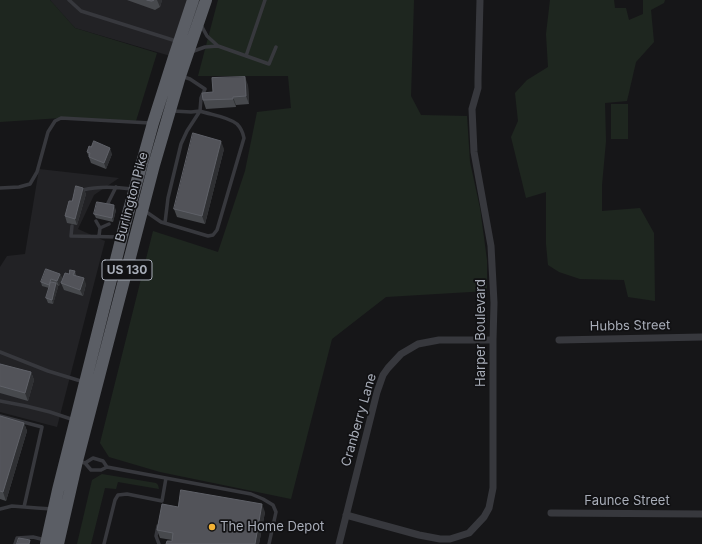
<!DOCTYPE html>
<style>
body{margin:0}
canvas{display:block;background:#161618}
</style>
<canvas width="702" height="544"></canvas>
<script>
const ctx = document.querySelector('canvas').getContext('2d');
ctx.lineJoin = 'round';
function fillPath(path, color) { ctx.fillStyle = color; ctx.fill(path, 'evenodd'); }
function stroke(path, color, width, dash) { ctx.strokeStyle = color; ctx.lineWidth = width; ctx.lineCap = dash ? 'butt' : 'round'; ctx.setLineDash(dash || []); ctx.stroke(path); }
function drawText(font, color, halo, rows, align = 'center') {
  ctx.font = font + ' Inter,sans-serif'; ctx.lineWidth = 3.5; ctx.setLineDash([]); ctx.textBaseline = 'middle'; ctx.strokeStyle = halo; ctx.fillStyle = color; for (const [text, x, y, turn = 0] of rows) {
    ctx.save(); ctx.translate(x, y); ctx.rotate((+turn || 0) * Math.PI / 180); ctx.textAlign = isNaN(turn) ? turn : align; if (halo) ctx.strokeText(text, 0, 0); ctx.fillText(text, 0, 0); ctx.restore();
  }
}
const built = new Path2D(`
 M 50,0 L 193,0 L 174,57 L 75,28 Z
 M 39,169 L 119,178 L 94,195 L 78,229 L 105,241 L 57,427 L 0,412 L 0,267 L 7,256 L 25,254 Z`);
const green = new Path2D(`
 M 0,0 L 50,0 L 75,28 L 157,53 L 136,121 L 61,118 L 0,122 Z
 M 218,0 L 414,0 L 411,96 L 421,115 L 467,116 L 470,162 L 480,208 L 487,260 L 487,291 L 386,297 L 332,339 L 291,499 L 160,472 L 109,457 L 100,443 L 153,231 L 218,252 L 245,171 L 257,112 L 291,108 L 288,76 L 198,76 Z
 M 550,0 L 614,0 L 615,8 L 626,8 L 629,20 L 643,14 L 643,0 L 665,0 L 664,3 L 651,10 L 654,42 L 636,62 L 627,101 L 605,103 L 606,141 L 602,185 L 602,211 L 640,208 L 654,233 L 655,301 L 628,297 L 624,280 L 580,279 L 559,272 L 548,265 L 546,244 L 546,192 L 526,198 L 511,137 L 518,121 L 515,93 L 527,80 L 548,67 L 546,34 Z
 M 611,104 L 628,104 L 628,139 L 611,139 Z
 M 102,474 L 156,483 L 158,485 L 159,489 L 118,482 L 116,489 L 105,488 L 91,544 L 77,544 L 92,480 Z`);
const service = new Path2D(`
 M 69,0 L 81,11 L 176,41
 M 218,46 L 269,64 L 276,47
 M 191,52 L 205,47 L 218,46 L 207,36 L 201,25
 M 246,56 L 265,0
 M 173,111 L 191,112 L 200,111 L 201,98 L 205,89 L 190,79 L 181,76
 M 0,188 L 19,187 L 30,184 L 37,172 L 48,132 L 55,121 L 61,118 L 150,123
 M 81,192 L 83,190 C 99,186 116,187 132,189
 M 111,207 L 108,203 L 116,187
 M 145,211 L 161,222 L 208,236 L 213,235 L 217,230 L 244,138 C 243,133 241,128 237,124 C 227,116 211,115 200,111 L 187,131 L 181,144 L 168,198 L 165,223
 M 96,221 L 100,228
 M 72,226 L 71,236 L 119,237
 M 99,236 L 100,228 L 109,224
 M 0,352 L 48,371 L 84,382
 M 0,401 L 26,406 L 50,412 L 74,420
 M 0,416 L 42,427 L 24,507
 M 78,461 L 85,463 L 91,470 L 101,470 L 107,467 L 251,494 L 263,499 L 273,505 L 276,512 L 269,544
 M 85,463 L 93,458 L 103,461 L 107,467
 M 0,509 L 12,506 L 37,508 L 52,509
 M 158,526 L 156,536 L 159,544
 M 15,544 L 17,538 L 33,537 L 45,540
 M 104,544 L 115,500 L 118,495 L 127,494 L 162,501 L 166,478`);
const minor = new Path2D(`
 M 559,340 L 702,337
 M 551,513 L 702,514
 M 346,515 L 419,535 L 440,539 L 450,539 L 469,533 L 484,517 L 489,508 L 493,488 L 493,340 L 494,303 L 491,246 L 474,152 L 472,109 L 478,88 L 478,78 L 480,0
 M 339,544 L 377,392 L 383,375 L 388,368 L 401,354 L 418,344 L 439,340 L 493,340`);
const trunk = new Path2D(`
 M 46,544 L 58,490 L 125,224 L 153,123 L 174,57 L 193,0
 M 58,544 L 77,461 L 154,165 L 180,76 L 206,0`);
const wall = new Path2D(`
 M 127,0 L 162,0 L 160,7 L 155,10 Z
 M 248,85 L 249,104 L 236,105 L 236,107 L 206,109 L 203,100 L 213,92 Z
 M 224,149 L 205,224 L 177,217 L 174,209 Z
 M 87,152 L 112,154 L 106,169 L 91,163 Z
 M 83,188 L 86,194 L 77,225 L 67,223 L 65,216 L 72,201 Z
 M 116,210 L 113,222 L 96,218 L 94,214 Z
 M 75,271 L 76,276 L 86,284 L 83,296 L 64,290 L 61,283 L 69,274 Z
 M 60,274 L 62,278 L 59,286 L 57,285 L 58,287 L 53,304 L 48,303 L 46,298 L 49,288 L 42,286 L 41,282 Z
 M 0,364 L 31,372 L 34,380 L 28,401 L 0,393 Z
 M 0,416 L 24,423 L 27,431 L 6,501 L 0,499 Z
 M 178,507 L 265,512 L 259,544 L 166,544 L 172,541 L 172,540 L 160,538 L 157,530 Z`);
const shadedWall = new Path2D(`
 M 157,0 L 162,0 L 160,7 Z
 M 245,77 L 248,85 L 249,104 L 246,96 Z
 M 233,97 L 236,105 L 236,107 L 233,99 Z
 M 221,141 L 224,149 L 205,224 L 202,216 Z
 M 110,148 L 112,154 L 106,169 L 104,163 Z
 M 83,188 L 86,194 L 77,225 L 75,219 Z
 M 114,205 L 116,210 L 113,222 L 112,218 Z
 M 60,274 L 62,278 L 59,286 L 57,281 Z
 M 84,278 L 86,284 L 83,296 L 80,290 Z
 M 56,283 L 58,287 L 53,304 L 52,300 Z
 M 31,372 L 34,380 L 28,401 L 25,393 Z
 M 24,423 L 27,431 L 6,501 L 3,492 Z
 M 262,504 L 265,512 L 259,544 L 255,544 Z`);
const building = new Path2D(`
 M 147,0 L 154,0 L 152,1 Z
 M 245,77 L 246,96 L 233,97 L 233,99 L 203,100 L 202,93 L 213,92 L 212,78 Z
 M 193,133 L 221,141 L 202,216 L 174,209 Z
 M 94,141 L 110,148 L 104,163 L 89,157 L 90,153 L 87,152 L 89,146 L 91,147 Z
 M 76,186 L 83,188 L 75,219 L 65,216 L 69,201 L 72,201 Z
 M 97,202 L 114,205 L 112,218 L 94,214 Z
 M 46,269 L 60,274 L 57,281 L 51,279 L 49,285 L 41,282 Z
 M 70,270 L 75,271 L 73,275 L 84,278 L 80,290 L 61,283 L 65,273 L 69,274 Z
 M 51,282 L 56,283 L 52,300 L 46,298 Z
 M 0,364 L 31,372 L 25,393 L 0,386 Z
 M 0,416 L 24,423 L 3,492 L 0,491 Z
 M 181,490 L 262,504 L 255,544 L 166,544 L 167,541 L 172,541 L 173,533 L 157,530 L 162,504 L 178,507 Z
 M 19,538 L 30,540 L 29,544 L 17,544 Z`);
const markers = [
 [212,527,4,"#f2b134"]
];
const shields = [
 [127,270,50]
];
const shieldNames = [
 ["US 130",127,270]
];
const streetNames = [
 ["Burlington Pike",132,197,-75],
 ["Hubbs Street",630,326,-1],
 ["Harper Boulevard",481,333,-90],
 ["Cranberry Lane",359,420,-74],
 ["Faunce Street",627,501]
];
const poiNames = [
 ["The Home Depot",220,527]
];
fillPath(built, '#222225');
fillPath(green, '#1e261f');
stroke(service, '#37383d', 3.5);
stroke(minor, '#37383d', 7);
stroke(trunk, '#5b5e65', 12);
fillPath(wall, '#47494d');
fillPath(shadedWall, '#2f3033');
fillPath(building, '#525359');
stroke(building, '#5f6168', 1);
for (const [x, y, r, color] of markers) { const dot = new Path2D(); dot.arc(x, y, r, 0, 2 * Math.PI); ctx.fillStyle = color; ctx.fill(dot); stroke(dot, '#111113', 1.5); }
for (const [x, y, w] of shields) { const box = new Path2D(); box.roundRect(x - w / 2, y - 10, w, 20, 3); ctx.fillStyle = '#111113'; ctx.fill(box); stroke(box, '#a8adb8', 1); }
drawText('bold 12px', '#a8adb8', null, shieldNames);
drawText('13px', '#a8adb8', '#111113', streetNames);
drawText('13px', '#a8adb8', '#111113', poiNames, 'left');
</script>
